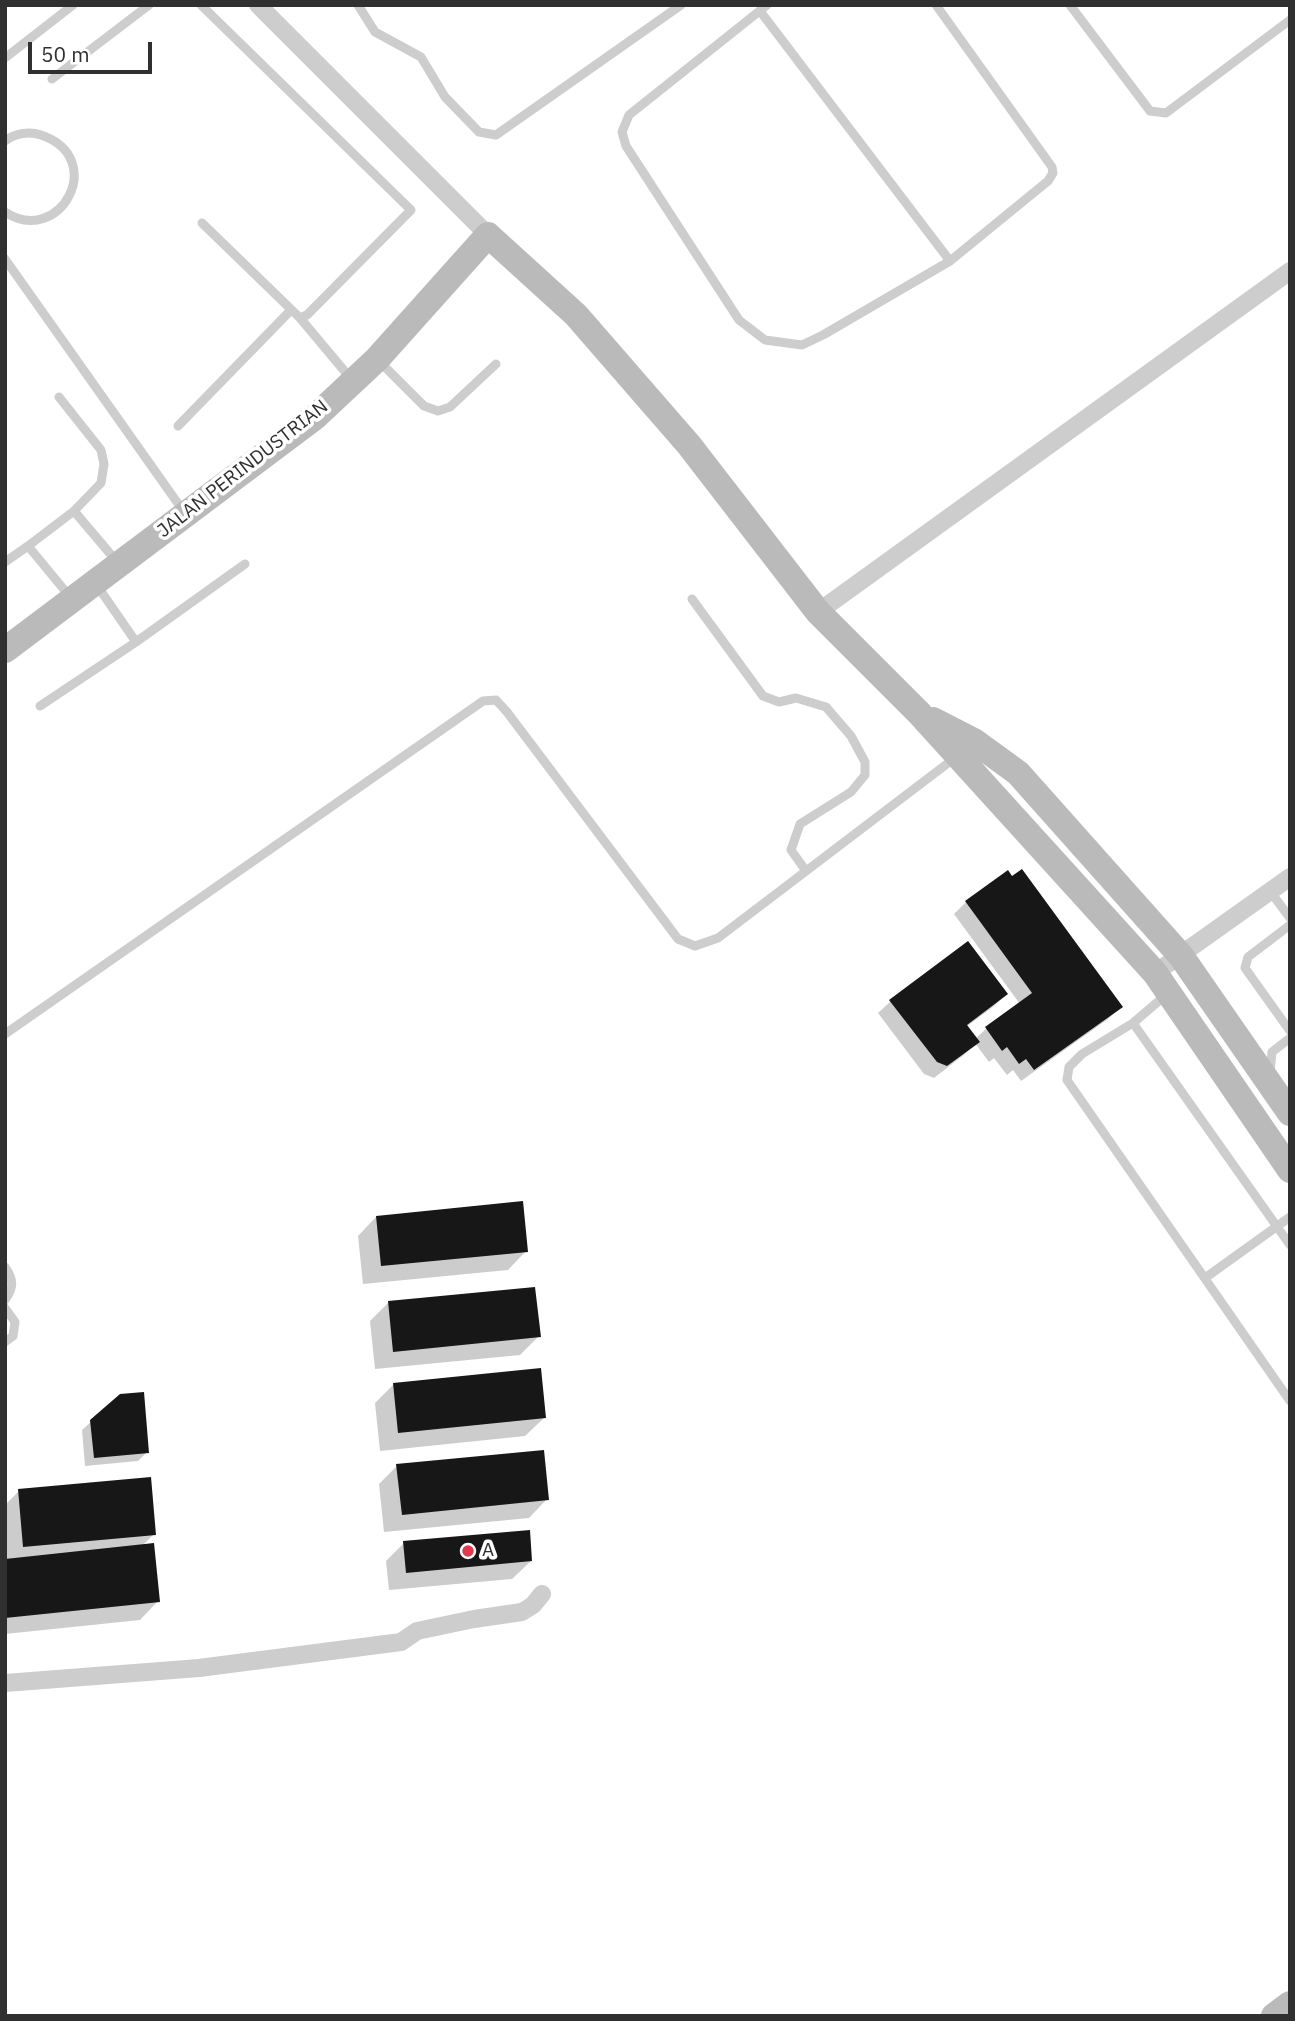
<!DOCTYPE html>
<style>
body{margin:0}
#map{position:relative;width:1295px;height:2021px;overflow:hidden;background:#fff;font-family:"IBM Plex Sans",sans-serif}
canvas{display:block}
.frame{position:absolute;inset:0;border:7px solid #303030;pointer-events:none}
.scale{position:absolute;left:28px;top:42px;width:124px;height:32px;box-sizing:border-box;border:4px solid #303030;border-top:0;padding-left:9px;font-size:21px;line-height:24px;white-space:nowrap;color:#303030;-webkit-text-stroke:5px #fff;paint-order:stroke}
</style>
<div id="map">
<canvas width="1295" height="2021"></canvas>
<div class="frame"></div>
<div class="scale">50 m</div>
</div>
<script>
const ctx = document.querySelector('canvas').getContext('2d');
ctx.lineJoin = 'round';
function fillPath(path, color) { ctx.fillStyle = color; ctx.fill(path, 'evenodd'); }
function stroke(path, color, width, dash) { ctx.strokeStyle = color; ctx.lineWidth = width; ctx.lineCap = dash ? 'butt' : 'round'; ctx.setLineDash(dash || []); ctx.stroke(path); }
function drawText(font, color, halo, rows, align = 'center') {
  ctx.font = font + ' "IBM Plex Sans",sans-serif'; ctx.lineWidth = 7; ctx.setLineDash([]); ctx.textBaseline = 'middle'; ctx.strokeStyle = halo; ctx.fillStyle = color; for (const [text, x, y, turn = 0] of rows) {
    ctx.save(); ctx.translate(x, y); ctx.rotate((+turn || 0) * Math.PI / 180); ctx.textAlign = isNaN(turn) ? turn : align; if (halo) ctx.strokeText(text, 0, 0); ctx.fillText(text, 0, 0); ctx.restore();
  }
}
const shadow = new Path2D(`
 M 966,902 L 1120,1007 L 1108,1019 L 1021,1081 L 1013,1070 L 1007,1075 L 994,1058 L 989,1062 L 975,1043 L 965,1054 L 934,1078 L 924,1074 L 878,1013 L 891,1001 L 1006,994 L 994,1006 L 966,1027 L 975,1039 L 986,1029 L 1020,1004 L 954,914 Z
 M 376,1217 L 526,1251 L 508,1270 L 363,1284 L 358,1236 Z
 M 388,1303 L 539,1336 L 520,1355 L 375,1369 L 370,1321 Z
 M 394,1384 L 544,1418 L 525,1436 L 380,1451 L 375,1403 Z
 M 92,1421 L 147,1452 L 138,1461 L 85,1466 L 82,1430 Z
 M 397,1466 L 547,1499 L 529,1518 L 384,1532 L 379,1484 Z
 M 19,1491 L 154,1534 L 142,1546 L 158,1601 L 140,1620 L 5,1634 L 5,1505 Z
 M 404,1543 L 531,1561 L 512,1579 L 389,1590 L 386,1561 Z`);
const building = new Path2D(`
 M 1022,869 L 1123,1007 L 1034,1070 L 1026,1059 L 1019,1064 L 1007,1047 L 1002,1051 L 985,1027 L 1032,993 L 965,901 L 1008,870 L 1012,876 Z
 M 968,941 L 1008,994 L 967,1025 L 980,1042 L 947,1066 L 937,1062 L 889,1000 Z
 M 523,1201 L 528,1252 L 381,1266 L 376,1216 Z
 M 535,1287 L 541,1337 L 393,1352 L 388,1301 Z
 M 541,1368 L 546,1418 L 398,1433 L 393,1383 Z
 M 144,1392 L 149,1453 L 94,1458 L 90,1420 L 120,1394 Z
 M 544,1450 L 549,1500 L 402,1515 L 396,1464 Z
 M 151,1477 L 156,1535 L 23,1547 L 18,1489 Z
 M 530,1530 L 532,1561 L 406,1573 L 403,1541 Z
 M 154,1543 L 160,1602 L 5,1618 L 5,1559 Z`);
const lane = new Path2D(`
 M 201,5 L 411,210 L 307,315 L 300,318 L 202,223
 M 358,5 L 375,32 L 421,57 L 445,97 L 479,132 L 496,135 L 681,5
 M 767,5 L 629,115 L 622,132 L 626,146 L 739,320 L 765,340 L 802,345 L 823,335 L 950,261 L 1048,181 L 1053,173 L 1052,167 L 936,5
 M 1070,5 L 1150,111 L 1166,113 L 1290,20
 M 760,11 L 950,261
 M 5,58 L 73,5
 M 52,79 L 149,5
 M 5,141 C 15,133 30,131 41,135 C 109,158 60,248 5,212
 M 5,259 L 184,512
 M 300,318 L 352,380
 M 378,360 L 424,406 L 438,411 L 450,407 L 496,364
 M 178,426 L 291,310
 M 74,511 L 118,563
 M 28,546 L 71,598
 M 5,562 L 28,546 L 74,511 L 101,483 L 104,464 L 101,450 L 59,397
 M 96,584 L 136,642
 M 692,599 L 763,696 L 779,702 L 796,698 L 826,707 L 851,736 L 865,762 L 865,775 L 851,792 L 800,824 L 791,850 L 806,871
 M 40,706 L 136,642 L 245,564
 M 1270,891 L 1290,918
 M 1290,925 L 1248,957 L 1245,968 L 1290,1031
 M 1167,994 L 1133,1023 L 1082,1054 L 1069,1067 L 1067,1080 L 1290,1401
 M 1133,1023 L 1290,1245
 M 5,1034 L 483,701 L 496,700 L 507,712 L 678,939 L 695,946 L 718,938 L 956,757
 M 1270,1072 L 1272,1052 L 1290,1038
 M 5,1267 C 14,1280 14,1287 5,1300
 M 1205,1278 L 1290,1217
 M 5,1308 L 15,1322 L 13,1336 L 5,1342`);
const street = new Path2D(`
 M 258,5 L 488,235
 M 818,612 L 1290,271
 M 1155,973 L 1290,877
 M 5,1683 L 199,1668 L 401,1642 L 417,1631 L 474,1619 L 522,1612 L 533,1605 L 542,1594`);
const secondary = new Path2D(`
 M 5,650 L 315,417 L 377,359 L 488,235 L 576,315 L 689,445 L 818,612 L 919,713 L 1155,973 L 1290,1170
 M 933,720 L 974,741 L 1018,773 L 1181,956 L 1290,1113
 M 1274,2016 L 1290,2004`);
const markers = [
 [468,1551,7,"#e1394e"]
];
const streetNames = [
 ["JALAN PERINDUSTRIAN",243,469,-38]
];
const poiNames = [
 ["A",482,1551]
];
fillPath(shadow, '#0003');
fillPath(building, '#171717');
stroke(lane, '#cdcdcd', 9);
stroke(street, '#cdcdcd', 18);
stroke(secondary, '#bababa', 26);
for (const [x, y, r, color] of markers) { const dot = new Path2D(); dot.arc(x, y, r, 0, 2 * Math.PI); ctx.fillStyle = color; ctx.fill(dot); stroke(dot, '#fff', 2.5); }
drawText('19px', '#303030', '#fff', streetNames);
drawText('19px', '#303030', '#fff', poiNames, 'left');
</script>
